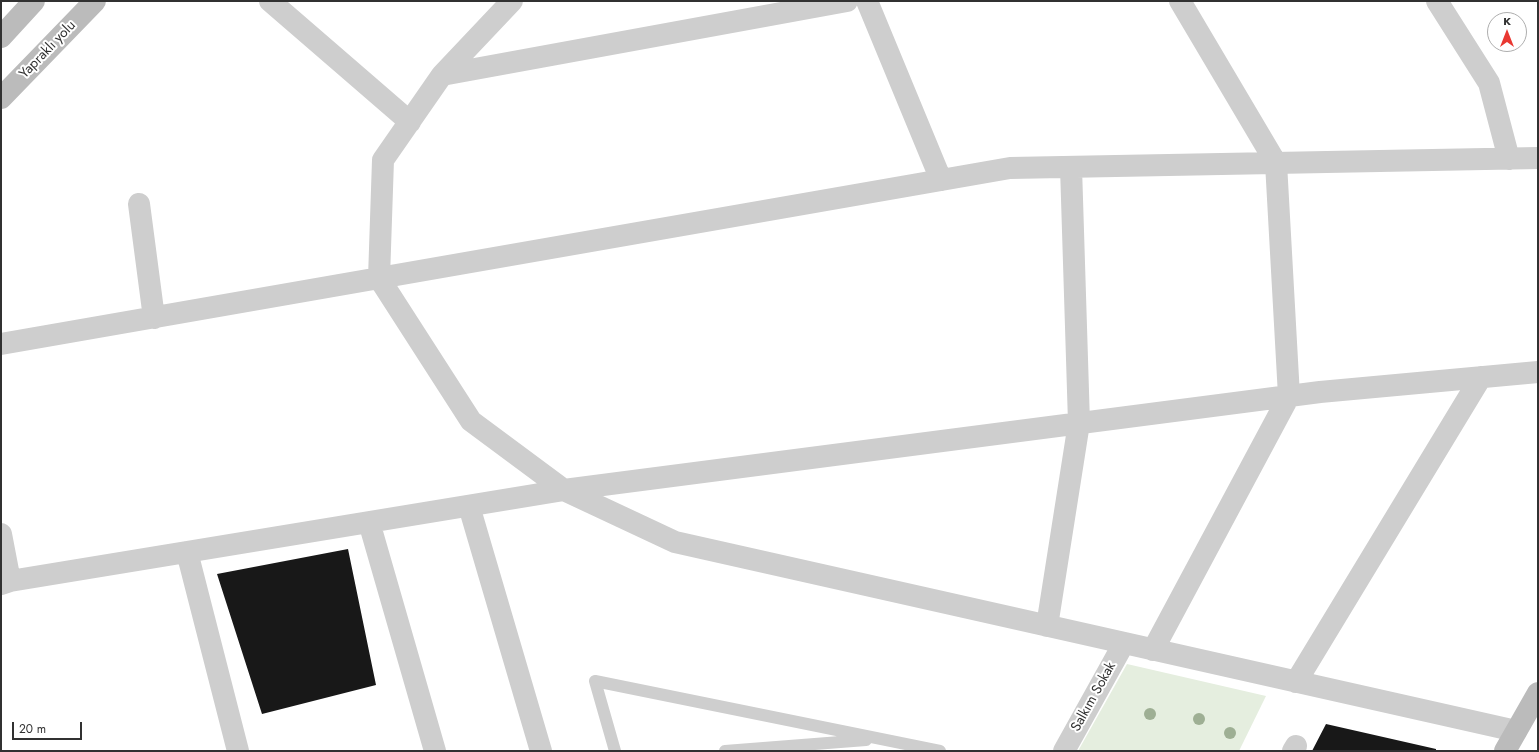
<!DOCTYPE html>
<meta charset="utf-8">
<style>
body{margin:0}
#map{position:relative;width:1539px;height:752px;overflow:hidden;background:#fff;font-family:Jost,sans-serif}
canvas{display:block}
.frame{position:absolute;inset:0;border:2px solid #313131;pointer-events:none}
.north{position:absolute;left:1487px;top:12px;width:40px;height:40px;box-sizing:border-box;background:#fff;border:1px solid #adadad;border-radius:50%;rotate:0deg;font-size:11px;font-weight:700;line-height:16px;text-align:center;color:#313131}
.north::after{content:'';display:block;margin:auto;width:14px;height:18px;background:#e93832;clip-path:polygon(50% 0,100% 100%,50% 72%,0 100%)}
.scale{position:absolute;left:12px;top:722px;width:70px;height:18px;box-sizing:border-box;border:2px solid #313131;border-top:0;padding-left:5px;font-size:12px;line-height:14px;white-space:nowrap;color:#313131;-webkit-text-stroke:3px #fff;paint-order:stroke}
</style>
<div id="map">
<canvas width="1539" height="752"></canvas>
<div class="frame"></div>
<div class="north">K</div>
<div class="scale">20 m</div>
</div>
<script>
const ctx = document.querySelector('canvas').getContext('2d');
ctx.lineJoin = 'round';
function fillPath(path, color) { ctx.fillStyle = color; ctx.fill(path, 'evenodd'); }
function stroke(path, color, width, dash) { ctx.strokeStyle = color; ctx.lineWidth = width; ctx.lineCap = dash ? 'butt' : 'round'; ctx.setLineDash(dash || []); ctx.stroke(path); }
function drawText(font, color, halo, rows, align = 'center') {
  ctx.font = font + ' Jost,sans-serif'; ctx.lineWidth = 4; ctx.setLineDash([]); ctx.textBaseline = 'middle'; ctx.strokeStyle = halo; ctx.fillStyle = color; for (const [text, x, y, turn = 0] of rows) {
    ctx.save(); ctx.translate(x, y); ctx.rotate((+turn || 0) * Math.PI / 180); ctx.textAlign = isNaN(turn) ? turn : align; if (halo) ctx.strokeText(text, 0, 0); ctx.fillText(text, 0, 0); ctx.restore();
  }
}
const green = new Path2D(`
 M 1127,664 L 1266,696 L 1239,751 L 1078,751 Z`);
const building = new Path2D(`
 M 348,549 L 376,685 L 262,714 L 217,574 Z
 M 1326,724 L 1436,749 L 1436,751 L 1312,751 Z`);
const lane = new Path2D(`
 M 615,751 L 595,681 L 940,751
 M 725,751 L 866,740`);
const street = new Path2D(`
 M 270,1 L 410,122
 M 512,1 L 442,75 L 383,160 L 379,278 L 471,421 L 564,490 L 675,542 L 1516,731
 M 867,1 L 941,180
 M 1437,1 L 1489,83 L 1509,159
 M 442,75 L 847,1
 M 139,204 L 154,318
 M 1,344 L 1010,168 L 1538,158
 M 469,506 L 541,751
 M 369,522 L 435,751
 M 1,534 L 10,581
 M 187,552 L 238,751
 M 1,584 L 10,581 L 564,490 L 1320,392 L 1538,372
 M 1047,626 L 1079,423 L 1071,167
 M 1153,650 L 1289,396 L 1276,163 L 1180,1
 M 1296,682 L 1481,377
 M 1064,751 L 1124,643
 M 1293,751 L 1296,746`);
const secondary = new Path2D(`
 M 1,37 L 34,1
 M 1,98 L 95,1
 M 1505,751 L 1538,693`);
const trees = [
 [1150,714],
 [1199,719],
 [1230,733]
];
const streetNames = [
 ["Yapraklı yolu",48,50,-46],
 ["Salkım Sokak",1094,697,-61]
];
fillPath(green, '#e5eedf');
fillPath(building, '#181818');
stroke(lane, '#cecece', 12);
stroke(street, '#cecece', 22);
stroke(secondary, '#bbb', 22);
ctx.fillStyle = '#9eaf94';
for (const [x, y] of trees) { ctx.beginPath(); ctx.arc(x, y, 6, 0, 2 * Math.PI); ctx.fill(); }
drawText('14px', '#313131', '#fff', streetNames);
</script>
